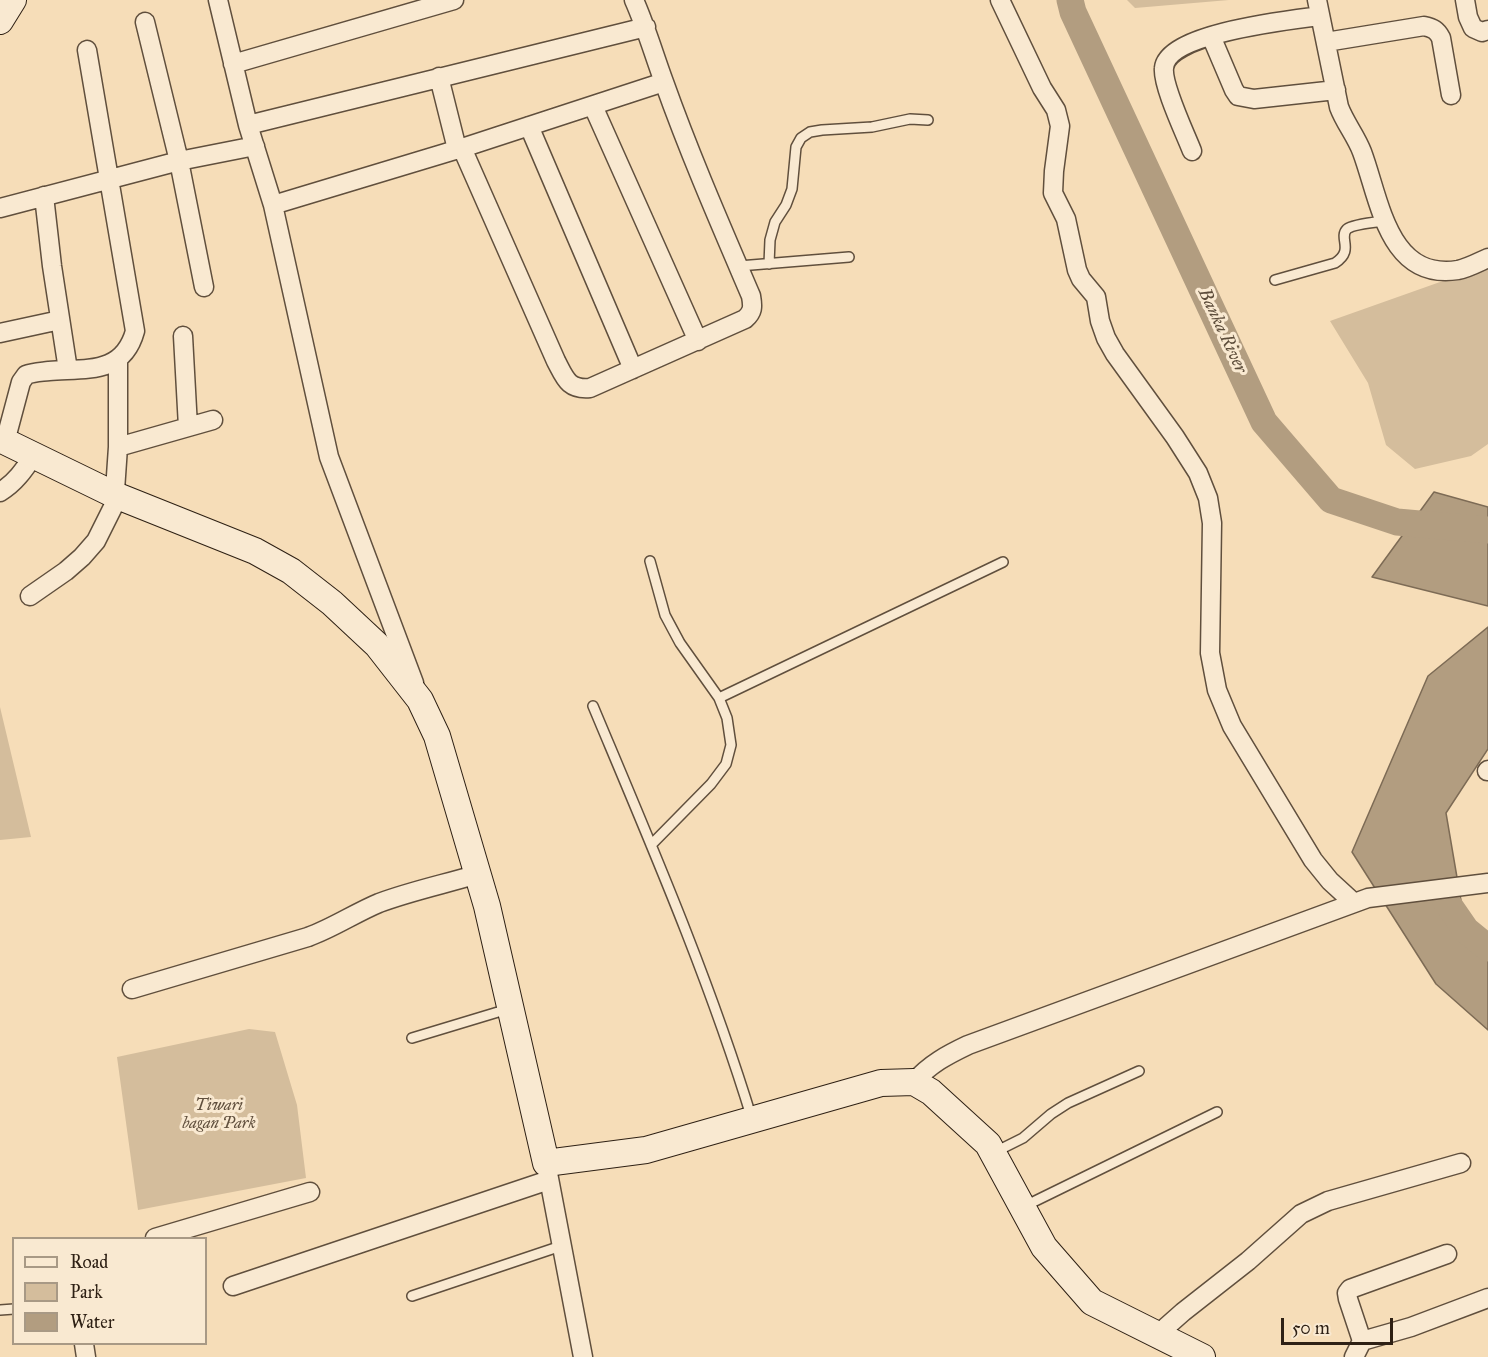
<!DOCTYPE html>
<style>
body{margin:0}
#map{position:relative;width:1488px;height:1357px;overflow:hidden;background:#f6ddb8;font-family:"IM FELL Great Primer",serif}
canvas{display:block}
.legend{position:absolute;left:12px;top:1237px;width:195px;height:108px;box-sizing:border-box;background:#f9e9d1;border:2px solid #a89985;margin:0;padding:8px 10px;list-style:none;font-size:18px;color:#2e2014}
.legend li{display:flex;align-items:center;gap:12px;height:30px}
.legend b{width:30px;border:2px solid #a89985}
.scale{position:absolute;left:1281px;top:1318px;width:112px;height:27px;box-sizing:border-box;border:3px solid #2e2014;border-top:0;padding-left:8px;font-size:18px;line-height:21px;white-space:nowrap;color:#2e2014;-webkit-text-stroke:4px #f9e9d1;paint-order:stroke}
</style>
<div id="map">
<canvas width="1488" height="1357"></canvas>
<ul class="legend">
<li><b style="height:8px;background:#f9e9d1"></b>Road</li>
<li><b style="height:16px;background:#d4bd9c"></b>Park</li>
<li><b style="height:16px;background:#b29d80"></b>Water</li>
</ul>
<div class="scale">50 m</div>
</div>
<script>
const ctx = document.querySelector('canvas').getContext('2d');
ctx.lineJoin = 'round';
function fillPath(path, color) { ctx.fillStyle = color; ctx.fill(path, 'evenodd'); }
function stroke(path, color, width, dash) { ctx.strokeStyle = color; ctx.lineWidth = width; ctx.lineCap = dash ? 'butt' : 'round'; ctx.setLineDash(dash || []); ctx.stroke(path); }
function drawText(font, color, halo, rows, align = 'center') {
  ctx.font = font + ' "IM FELL Great Primer",serif'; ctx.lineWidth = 6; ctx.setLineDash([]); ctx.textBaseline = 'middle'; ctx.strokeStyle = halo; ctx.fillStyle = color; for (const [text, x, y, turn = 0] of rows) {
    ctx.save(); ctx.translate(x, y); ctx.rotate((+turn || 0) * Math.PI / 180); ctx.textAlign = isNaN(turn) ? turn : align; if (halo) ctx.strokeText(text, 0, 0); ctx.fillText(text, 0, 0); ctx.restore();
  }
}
const green = new Path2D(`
 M 1127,0 L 1229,0 L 1135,8 Z
 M 1488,265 L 1488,444 L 1471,456 L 1415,469 L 1386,445 L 1368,383 L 1330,321 Z
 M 0,707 L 31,837 L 0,840 Z
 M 249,1029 L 275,1032 L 297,1105 L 306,1178 L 138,1210 L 117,1057 Z`);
const water = new Path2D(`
 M 1434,492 L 1488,507 L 1488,606 L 1372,577 Z
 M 1488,627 L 1488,749 L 1446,813 L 1466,930 L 1488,948 L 1488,1030 L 1436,984 L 1352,852 L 1428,676 Z`);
const river = new Path2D(`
 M 1070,0 L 1073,12 L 1264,422 L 1331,500 L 1397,522 L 1488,530
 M 1446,901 L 1466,930 L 1488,948`);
const lane = new Path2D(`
 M 769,264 L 770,240 L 775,222 L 786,205 L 792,189 L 796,147 L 801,138 L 810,132 L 822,130 L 872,127 L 910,119 L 928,120
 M 739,266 L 849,257
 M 1275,280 L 1335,263 C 1355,250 1338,238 1347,229 C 1353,224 1377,222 1385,221
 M 650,561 L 665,615 L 680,643 L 719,698 L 727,718 L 731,745 L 726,764 L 711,784 L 651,845
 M 719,698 L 1003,562
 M 593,706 C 650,842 709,978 752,1119
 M 412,1038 L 508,1009
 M 995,1152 L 1023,1138 L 1051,1114 L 1068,1103 L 1139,1071
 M 1025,1206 L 1217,1112
 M 412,1296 L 561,1246
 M 0,1310 L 14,1309`);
const street = new Path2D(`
 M 218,0 L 248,125 L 273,205 L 329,457 L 414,683
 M 1000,0 L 1042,88 L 1056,110 L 1060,126 L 1054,171 L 1053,193 L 1066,219 L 1077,270 L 1081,279 L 1096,297 L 1100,321 L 1106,338 L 1115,354 L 1175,437 L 1198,473 L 1208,498 L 1212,523 L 1210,653 L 1217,690 L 1232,726 L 1313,860 L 1330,881 L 1354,903
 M 1317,0 L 1339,107 C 1345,123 1356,136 1362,152 C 1380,200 1388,281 1458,270 C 1468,268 1479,262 1488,258
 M 1465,0 L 1468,17 L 1473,28 L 1482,32 L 1488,30
 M 145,22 L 179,161 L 204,287
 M 1211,36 L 1234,90 L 1238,96 L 1254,99 L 1336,90
 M 1326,42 L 1424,26 C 1433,28 1437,30 1441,38 L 1451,95
 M 233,64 L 454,0
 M 439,77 L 457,149
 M 593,106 L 698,341
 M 248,125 L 646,27
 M 529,126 L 633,369
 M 462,148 L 556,361 C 565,378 568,390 590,388 L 745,319 C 753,312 753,307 751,296 C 721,226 690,155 664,82 C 654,55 646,27 634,0
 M 1192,151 C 1185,133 1162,85 1164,68 C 1167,33 1291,20 1320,16
 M 44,196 L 52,266 L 68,370
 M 273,205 L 462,148 L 664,82
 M 0,208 L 179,161 L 255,146
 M 0,333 L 60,320
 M 183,336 L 188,427
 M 5,442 L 21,382 L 26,375 C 33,372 41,372 49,371 C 86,368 123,375 135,331 L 87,50
 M 118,447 L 213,420
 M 0,492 C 15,483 24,470 34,455
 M 30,596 L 66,571 L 82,557 L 96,541 L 114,505 L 118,447 L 118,360
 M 1487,771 L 1488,770
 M 132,989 L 308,937 C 333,928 355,913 379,903 C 411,891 445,884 478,874
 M 914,1082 C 930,1064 947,1055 968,1045 L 1368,898 L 1488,883
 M 547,1168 L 583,1357
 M 155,1238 L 310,1192
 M 233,1286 L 549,1180
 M 1157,1335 L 1183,1312 L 1248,1261 L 1301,1214 L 1328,1201 L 1461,1163
 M 1362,1341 L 1411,1327 L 1488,1298
 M 84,1344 L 86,1357
 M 1354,1357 L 1362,1341 L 1348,1299 L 1347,1293 L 1350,1289 L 1447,1254`);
const secondary = new Path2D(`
 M 0,21 L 13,0
 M 0,439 L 115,495 L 255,551 L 291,571 L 332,603 L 377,645 L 420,700 L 437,736 L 487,906 L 546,1163 L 646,1150 L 881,1083 L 914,1082 L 931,1092 L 988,1144 L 1044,1247 L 1092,1302 L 1202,1357`);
const parkNames = [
 ["Tiwari",219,1106],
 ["bagan Park",219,1124]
];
const waterNames = [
 ["Banka River",1222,331,65]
];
fillPath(green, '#d4bd9c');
fillPath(water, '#b29d80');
stroke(water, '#7d6b55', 1.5);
stroke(river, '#b29d80', 27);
stroke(lane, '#604f3d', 12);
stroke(street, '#604f3d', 21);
stroke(secondary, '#2e2014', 28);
stroke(lane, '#f9e9d1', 9);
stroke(street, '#f9e9d1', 18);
stroke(secondary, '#f9e9d1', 26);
drawText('italic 16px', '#604f3d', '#f9e9d1', parkNames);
drawText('italic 18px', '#5c4c3a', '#f9e9d1', waterNames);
</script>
